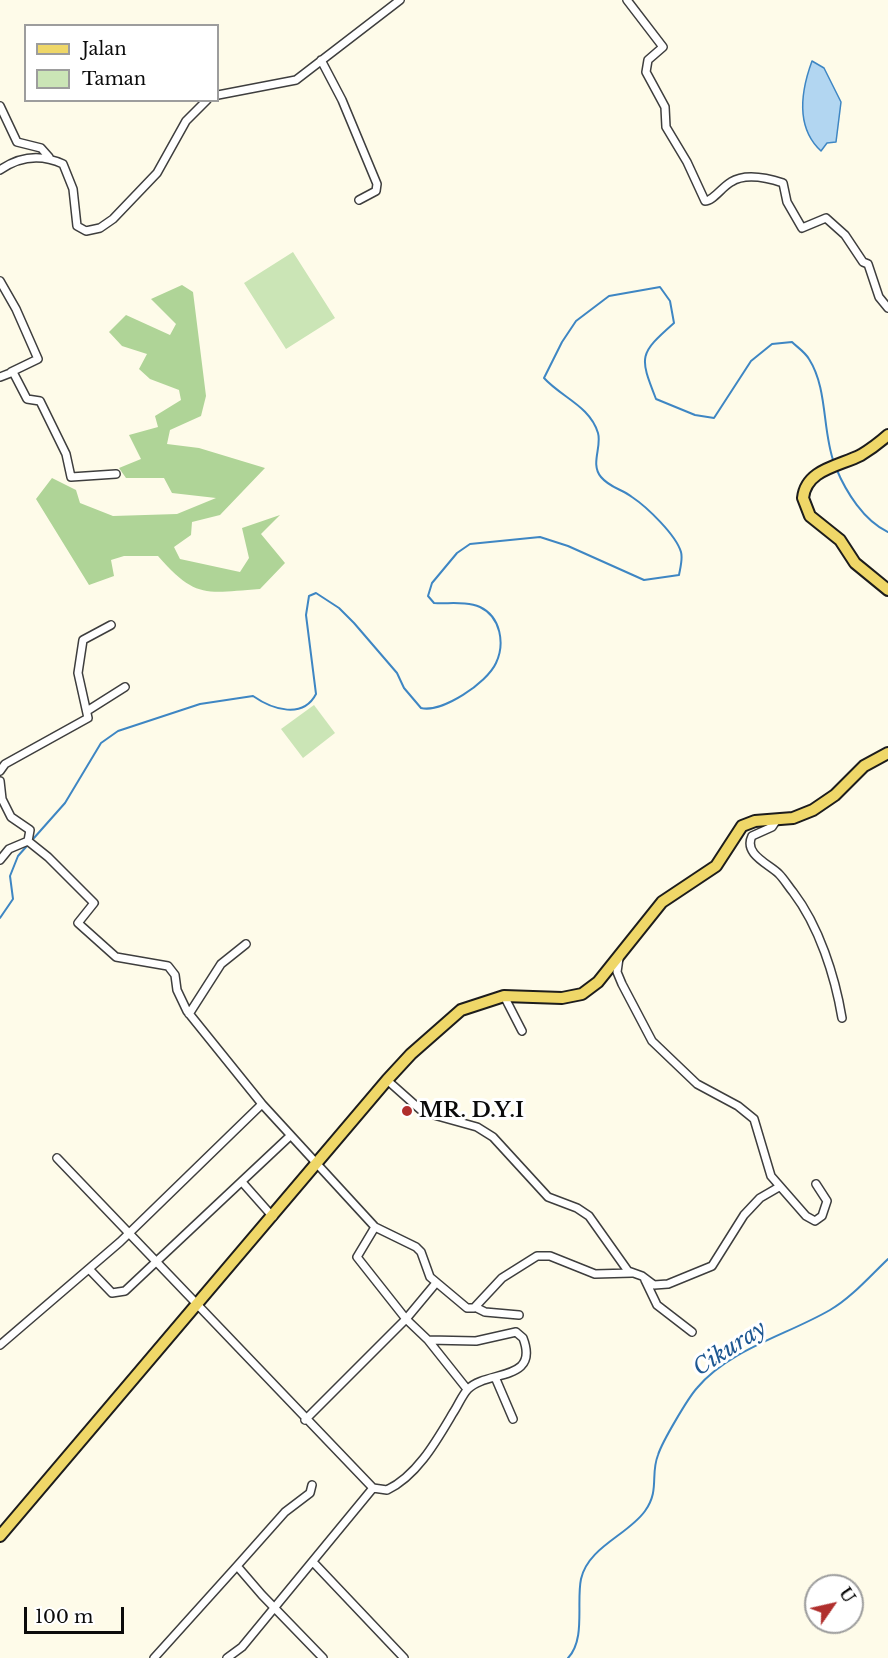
<!DOCTYPE html>
<style>
body{margin:0}
#map{position:relative;width:888px;height:1658px;overflow:hidden;background:#fefbe9;font-family:"Libre Baskerville",serif}
canvas{display:block}
.legend{position:absolute;left:24px;top:24px;width:195px;height:78px;box-sizing:border-box;background:#fff;border:2px solid #9d9d9d;margin:0;padding:8px 10px;list-style:none;font-size:18px;color:#0b0b0b}
.legend li{display:flex;align-items:center;gap:12px;height:30px}
.legend b{width:30px;border:2px solid #9d9d9d}
.north{position:absolute;left:804px;top:1574px;width:60px;height:60px;box-sizing:border-box;background:#fff;border:2px solid #9d9d9d;border-radius:50%;rotate:56deg;font-size:16px;font-weight:700;line-height:24px;text-align:center;color:#0b0b0b}
.north::after{content:'';display:block;margin:auto;width:21px;height:27px;background:#b02f2d;clip-path:polygon(50% 0,100% 100%,50% 72%,0 100%)}
.scale{position:absolute;left:24px;top:1607px;width:100px;height:27px;box-sizing:border-box;border:3px solid #0b0b0b;border-top:0;padding-left:8px;font-size:18px;line-height:21px;white-space:nowrap;color:#0b0b0b;-webkit-text-stroke:4px #fff;paint-order:stroke}
</style>
<div id="map">
<canvas width="888" height="1658"></canvas>
<ul class="legend">
<li><b style="height:8px;background:#efd768"></b>Jalan</li>
<li><b style="height:16px;background:#cbe5b6"></b>Taman</li>
</ul>
<div class="north">U</div>
<div class="scale">100 m</div>
</div>
<script>
const ctx = document.querySelector('canvas').getContext('2d');
ctx.lineJoin = 'round';
function fillPath(path, color) { ctx.fillStyle = color; ctx.fill(path, 'evenodd'); }
function stroke(path, color, width, dash) { ctx.strokeStyle = color; ctx.lineWidth = width; ctx.lineCap = dash ? 'butt' : 'round'; ctx.setLineDash(dash || []); ctx.stroke(path); }
function drawText(font, color, halo, rows, align = 'center') {
  ctx.font = font + ' "Libre Baskerville",serif'; ctx.lineWidth = 6; ctx.setLineDash([]); ctx.textBaseline = 'middle'; ctx.strokeStyle = halo; ctx.fillStyle = color; for (const [text, x, y, turn = 0] of rows) {
    ctx.save(); ctx.translate(x, y); ctx.rotate((+turn || 0) * Math.PI / 180); ctx.textAlign = isNaN(turn) ? turn : align; if (halo) ctx.strokeText(text, 0, 0); ctx.fillText(text, 0, 0); ctx.restore();
  }
}
const green = new Path2D(`
 M 293,252 L 335,318 L 286,349 L 244,283 Z
 M 314,705 L 335,733 L 303,758 L 281,729 Z`);
const forest = new Path2D(`
 M 182,285 L 193,292 L 206,396 L 201,416 L 170,430 L 167,444 L 199,448 L 265,468 L 220,515 L 192,522 L 191,535 L 174,547 L 180,559 L 240,572 L 249,558 L 242,528 L 280,515 L 261,534 L 285,563 L 260,589 C 205,593 196,599 158,556 L 124,556 L 111,560 L 114,576 L 89,585 L 36,499 L 52,478 L 76,490 L 80,503 L 113,516 L 177,514 L 216,498 L 172,493 L 164,478 L 126,478 L 119,468 L 141,459 L 129,435 L 158,427 L 155,416 L 181,400 L 179,390 L 150,379 L 139,369 L 147,354 L 122,346 L 109,332 L 126,315 L 170,335 L 176,324 L 151,299 Z`);
const water = new Path2D(`
 M 812,61 L 824,68 L 841,102 L 836,142 L 827,143 L 821,151 C 795,127 801,91 812,61 Z`);
const stream = new Path2D(`
 M 836,468 C 846,492 864,521 888,532
 M 0,918 L 13,899 L 10,876 L 18,856 L 65,803 L 101,743 L 118,731 L 200,704 L 253,696 C 273,710 303,719 316,694 L 306,615 L 309,596 L 316,593 L 339,608 L 354,623 L 397,673 L 404,688 L 421,708 C 442,713 487,683 496,663 C 505,644 501,617 480,607 C 467,601 448,604 434,603 L 428,596 L 432,583 L 457,553 L 470,544 L 540,537 L 568,546 L 644,580 L 679,575 C 680,569 683,559 681,552 C 676,535 647,507 632,497 C 622,489 610,488 601,477 C 590,464 602,447 598,433 C 590,406 561,397 544,378 L 562,342 L 576,321 L 609,296 L 660,287 L 670,301 L 674,323 C 639,354 639,356 656,399 L 695,415 L 714,418 L 751,361 L 772,344 L 792,342 C 797,347 805,352 809,359 C 828,389 822,430 834,463
 M 568,1658 C 586,1639 576,1603 581,1579 C 588,1547 628,1535 645,1511 C 660,1490 650,1475 658,1455 C 662,1442 688,1398 697,1388 C 730,1349 787,1335 830,1310 C 851,1298 870,1276 888,1259`);
const street = new Path2D(`
 M 627,0 L 663,47 L 648,60 L 646,72 L 665,107 L 666,127 L 687,162 L 705,201 C 713,201 722,187 731,182 C 745,173 768,178 783,183 L 787,202 L 802,228 L 826,218 L 845,235 L 863,262 L 868,264 L 879,297 L 888,308
 M 321,60 L 342,100 L 377,184 L 376,191 L 359,200
 M 218,95 L 296,80 L 400,0
 M 0,106 L 17,142 L 41,148 L 49,157
 M 0,170 C 20,156 41,154 63,164 L 73,189 L 77,226 L 86,231 L 100,228 L 113,219 L 157,173 L 186,121 L 207,100
 M 0,281 L 16,309 L 38,359 L 11,372
 M 0,377 L 13,372 L 27,399 L 40,401 L 66,454 L 71,477 L 116,474
 M 87,711 L 125,687
 M 0,771 L 5,764 L 88,718 L 78,673 L 83,640 L 111,625
 M 0,781 L 2,799
 M 0,795 L 11,817 L 30,830 L 28,841
 M 776,821 L 772,827 L 752,836 C 743,854 769,864 779,874 C 784,879 788,886 793,892 C 819,926 835,976 842,1018
 M 28,841 L 48,857 L 94,903 L 78,923 L 116,957 L 168,966 L 175,975 L 177,990 L 187,1011 L 262,1104 L 375,1227 L 416,1247 L 421,1252 L 430,1277 L 467,1308 L 474,1308 L 502,1278 L 537,1256 L 550,1256 L 595,1274 L 632,1273
 M 0,860 L 9,849 L 28,841
 M 619,958 L 617,972 L 622,984 L 652,1041 L 697,1084 L 738,1106 L 754,1119 L 771,1176 L 806,1216 L 815,1221 L 822,1216 L 827,1201 L 816,1184
 M 504,996 L 522,1031
 M 189,1014 L 221,964 L 246,944
 M 387,1080 L 423,1112 L 477,1127 L 493,1137 L 548,1197 L 577,1208 L 589,1216 L 628,1271 L 642,1276 L 654,1285 L 668,1284 L 712,1266 L 744,1215 L 760,1198 L 779,1187
 M 57,1158 L 373,1488 L 242,1647 L 227,1658
 M 242,1182 L 273,1217
 M 89,1269 L 112,1293 L 125,1291 L 290,1136
 M 645,1280 L 657,1305 L 692,1332
 M 475,1307 L 485,1312 L 519,1315
 M 428,1340 L 467,1389
 M 0,1345 L 120,1242 L 262,1104
 M 495,1377 L 513,1419
 M 305,1420 L 406,1319 L 436,1283
 M 373,1488 L 387,1490 C 417,1476 437,1440 453,1413 C 458,1406 462,1395 468,1389 C 487,1370 540,1382 523,1338 L 516,1332 L 476,1341 L 428,1340 L 406,1319 L 357,1257 L 375,1227
 M 313,1562 L 404,1658
 M 237,1566 L 285,1512 L 310,1493 L 312,1485
 M 154,1658 L 237,1566 L 262,1595 L 323,1658`);
const primary = new Path2D(`
 M 888,435 C 880,442 871,449 861,455 C 840,466 806,469 803,498 L 810,516 L 840,540 L 855,563 L 888,590
 M 0,1536 L 387,1080 L 411,1054 L 461,1010 L 504,996 L 562,998 L 582,994 L 598,982 L 662,902 L 716,866 L 742,826 L 755,821 L 793,818 L 813,810 L 835,795 L 864,766 L 888,753`);
const markers = [
 [407,1111,6,"#b02f2d"]
];
const poiNames = [
 ["MR. D.Y.I",419,1111]
];
const waterNames = [
 ["Cikuray",730,1349,-33]
];
fillPath(green, '#cbe5b6');
fillPath(forest, '#afd497');
fillPath(water, '#b2d6f1');
stroke(water, '#3e86c3', 1.5);
stroke(stream, '#3e86c3', 2);
stroke(street, '#3e3e3e', 10);
stroke(primary, '#1c1c1c', 14);
stroke(street, '#fff', 7);
stroke(primary, '#efd768', 10);
for (const [x, y, r, color] of markers) { const dot = new Path2D(); dot.arc(x, y, r, 0, 2 * Math.PI); ctx.fillStyle = color; ctx.fill(dot); stroke(dot, '#fff', 2); }
drawText('bold 21px', '#0b0b0b', '#fff', poiNames, 'left');
drawText('italic 22px', '#1e5892', '#fff', waterNames);
</script>
